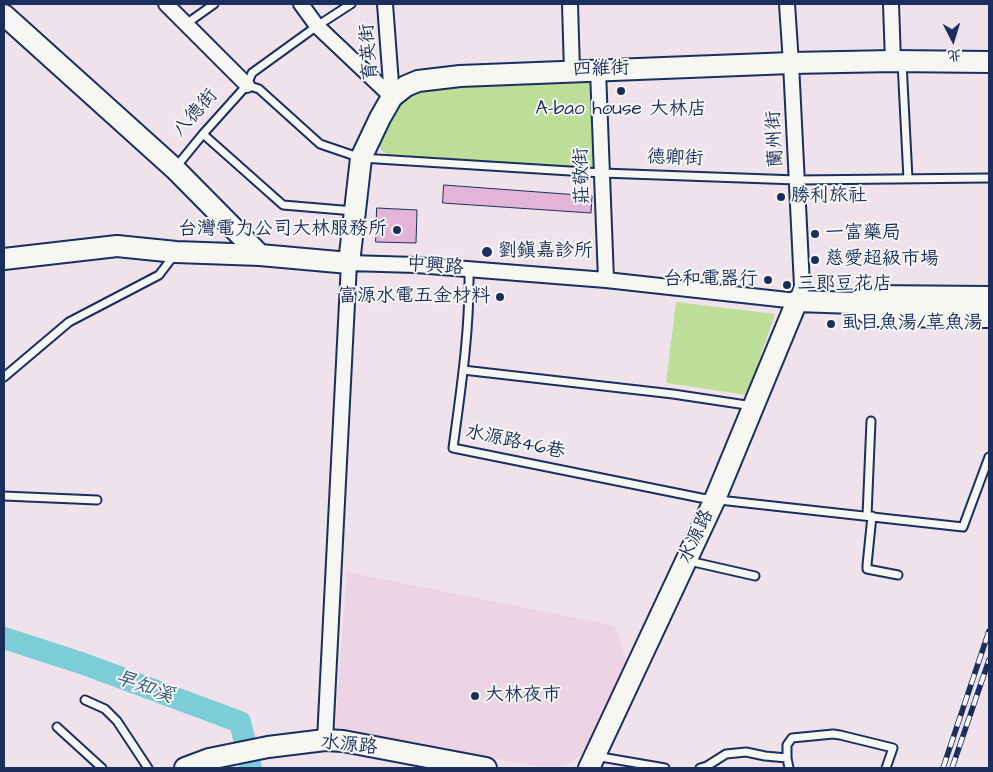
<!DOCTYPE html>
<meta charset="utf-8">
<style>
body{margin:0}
#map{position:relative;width:993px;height:772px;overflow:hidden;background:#f0e2ea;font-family:"Architects Daughter","LXGW WenKai TC",sans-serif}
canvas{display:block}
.frame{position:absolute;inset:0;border:5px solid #1b2f5e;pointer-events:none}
.north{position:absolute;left:928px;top:15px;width:50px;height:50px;-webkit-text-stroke:4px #f6f6f2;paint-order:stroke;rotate:175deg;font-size:14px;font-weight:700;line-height:20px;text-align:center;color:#1b2f5e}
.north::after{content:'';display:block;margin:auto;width:18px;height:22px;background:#1b2f5e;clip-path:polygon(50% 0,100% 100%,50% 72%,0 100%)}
</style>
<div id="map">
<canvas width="993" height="772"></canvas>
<div class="frame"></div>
<div class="north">北</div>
</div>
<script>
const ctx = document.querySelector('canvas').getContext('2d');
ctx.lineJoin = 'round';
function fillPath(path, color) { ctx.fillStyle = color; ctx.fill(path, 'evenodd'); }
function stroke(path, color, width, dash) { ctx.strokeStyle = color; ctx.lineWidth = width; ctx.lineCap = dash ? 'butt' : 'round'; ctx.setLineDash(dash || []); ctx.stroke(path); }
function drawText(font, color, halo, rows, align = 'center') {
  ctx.font = font + ' "Architects Daughter","LXGW WenKai TC",sans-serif'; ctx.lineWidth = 4; ctx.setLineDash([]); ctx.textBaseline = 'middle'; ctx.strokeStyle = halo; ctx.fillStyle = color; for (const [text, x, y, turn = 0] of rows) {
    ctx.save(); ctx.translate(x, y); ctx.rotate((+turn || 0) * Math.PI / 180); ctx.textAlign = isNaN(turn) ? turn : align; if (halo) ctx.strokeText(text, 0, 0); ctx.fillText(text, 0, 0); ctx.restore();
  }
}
const built = new Path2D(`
 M 347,572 L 615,626 L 628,665 L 584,753 L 570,763 L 553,768 L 545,768 L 335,727 Z`);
const green = new Path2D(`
 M 590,83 L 594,169 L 390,156 L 381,150 L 378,139 L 398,104 L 420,92 L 463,86 Z
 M 676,302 L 775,314 L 747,395 L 666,383 Z`);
const river = new Path2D(`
 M 4,638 L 84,664 L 240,722 L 251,768`);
const building = new Path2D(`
 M 444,185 L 592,196 L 591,213 L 443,203 Z
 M 377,208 L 417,210 L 416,243 L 376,242 Z`);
const lane = new Path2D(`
 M 186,24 L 214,4
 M 902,62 L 908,179
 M 247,85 L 259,89 L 320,144 L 361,158 L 602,173 L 797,180 L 989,178
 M 203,134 L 283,205 L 354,211
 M 176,167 L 203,134 L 247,85 L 252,73 L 317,26 L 351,4
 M 469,270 C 470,330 461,389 453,448 L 701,498 L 963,527 L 989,457
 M 463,370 L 673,394 L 753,406
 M 4,377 L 69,322 L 159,275 L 175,254
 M 4,496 L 97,500
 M 867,516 L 871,421
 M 872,516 L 867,565 L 867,569 L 898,575
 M 689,561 L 755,576
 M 85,700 L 105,709 L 117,721 L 148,768
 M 57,727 L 102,768
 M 595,756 L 665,768
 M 787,758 L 789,768
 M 700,768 L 707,766 L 726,754 L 746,752 L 765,756 L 787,758 L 787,745 L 792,738 L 833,734 L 840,735 L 893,748 L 886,768`);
const street = new Path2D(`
 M 166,4 L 247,85
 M 301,4 L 317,26 L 392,97
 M 385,4 L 392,97
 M 570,4 L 572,71
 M 891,4 L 893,61
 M 598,70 L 606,280
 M 325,740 L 349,263 L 416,265 L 606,280 L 797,301 L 802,286 L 791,63 L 787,4`);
const secondary = new Path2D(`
 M 4,15 L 175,169 L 260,255
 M 4,259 L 117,246 L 176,252 L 260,255 L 349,263 L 361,158 L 380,118 L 392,97 L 406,86 L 418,81 L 460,76 L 791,63 L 893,61 L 989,62
 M 854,303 L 871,316 L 989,317
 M 185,768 L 209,759 L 268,747 L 325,740 L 343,741 L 486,768
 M 589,768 L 715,499 L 797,301 L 854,303 L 868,296 L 989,297`);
const rail = new Path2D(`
 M 943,768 L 989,631
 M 952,768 L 989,660`);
const markers = [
 [621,91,5,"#1b2f5e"],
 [781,197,5,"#1b2f5e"],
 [397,230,5,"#1b2f5e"],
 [815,234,5,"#1b2f5e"],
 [487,252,6,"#1b2f5e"],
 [815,260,5,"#1b2f5e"],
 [768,280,5,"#1b2f5e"],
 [787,285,5,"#1b2f5e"],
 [500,297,5,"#1b2f5e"],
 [831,324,5,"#1b2f5e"],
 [475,696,5,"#1b2f5e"]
];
const streetNames = [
 ["育英街",370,52,-94],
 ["四維街",601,70,-2],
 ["八德街",196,114,-49],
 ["蘭州街",776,139,-93],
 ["德卿街",675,159,2],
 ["莊敬街",583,176,-92],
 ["中興路",435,267,4],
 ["水源路46巷",515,443,12],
 ["水源路",697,537,-65],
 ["水源路",349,746,6]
];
const poiNames = [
 ["A-bao house 大林店",621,110,"center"],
 ["勝利旅社",791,197],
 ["台灣電力公司大林服務所",387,230,"right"],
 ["一富藥局",825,234],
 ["劉鎮嘉診所",498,252],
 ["慈愛超級市場",825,260],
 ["台和電器行",758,280,"right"],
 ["三郎豆花店",797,285],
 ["富源水電五金材料",490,297,"right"],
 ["虱目魚湯/草魚湯",841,324],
 ["大林夜市",485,696]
];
const waterNames = [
 ["早知溪",144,688,20]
];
fillPath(built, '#ecd4e5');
fillPath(green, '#bcde98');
stroke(river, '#7dcdd9', 22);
fillPath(building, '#e1b4d8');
stroke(building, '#1b2f5e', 1);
stroke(lane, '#1b2f5e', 11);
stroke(street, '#1b2f5e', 18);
stroke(secondary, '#1b2f5e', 24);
stroke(lane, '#f6f6f2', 7);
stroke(street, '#f6f6f2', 14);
stroke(secondary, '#f6f6f2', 20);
stroke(rail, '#1b2f5e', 5.5);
stroke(rail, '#f6f6f2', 4, [11]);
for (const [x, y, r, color] of markers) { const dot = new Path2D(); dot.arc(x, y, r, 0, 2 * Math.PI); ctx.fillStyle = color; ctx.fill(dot); stroke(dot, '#f6f6f2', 2); }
drawText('19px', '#1b2f5e', '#f6f6f2', streetNames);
drawText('19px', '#1b2f5e', '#f6f6f2', poiNames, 'left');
drawText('italic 20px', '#34567d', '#f6f6f2', waterNames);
</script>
